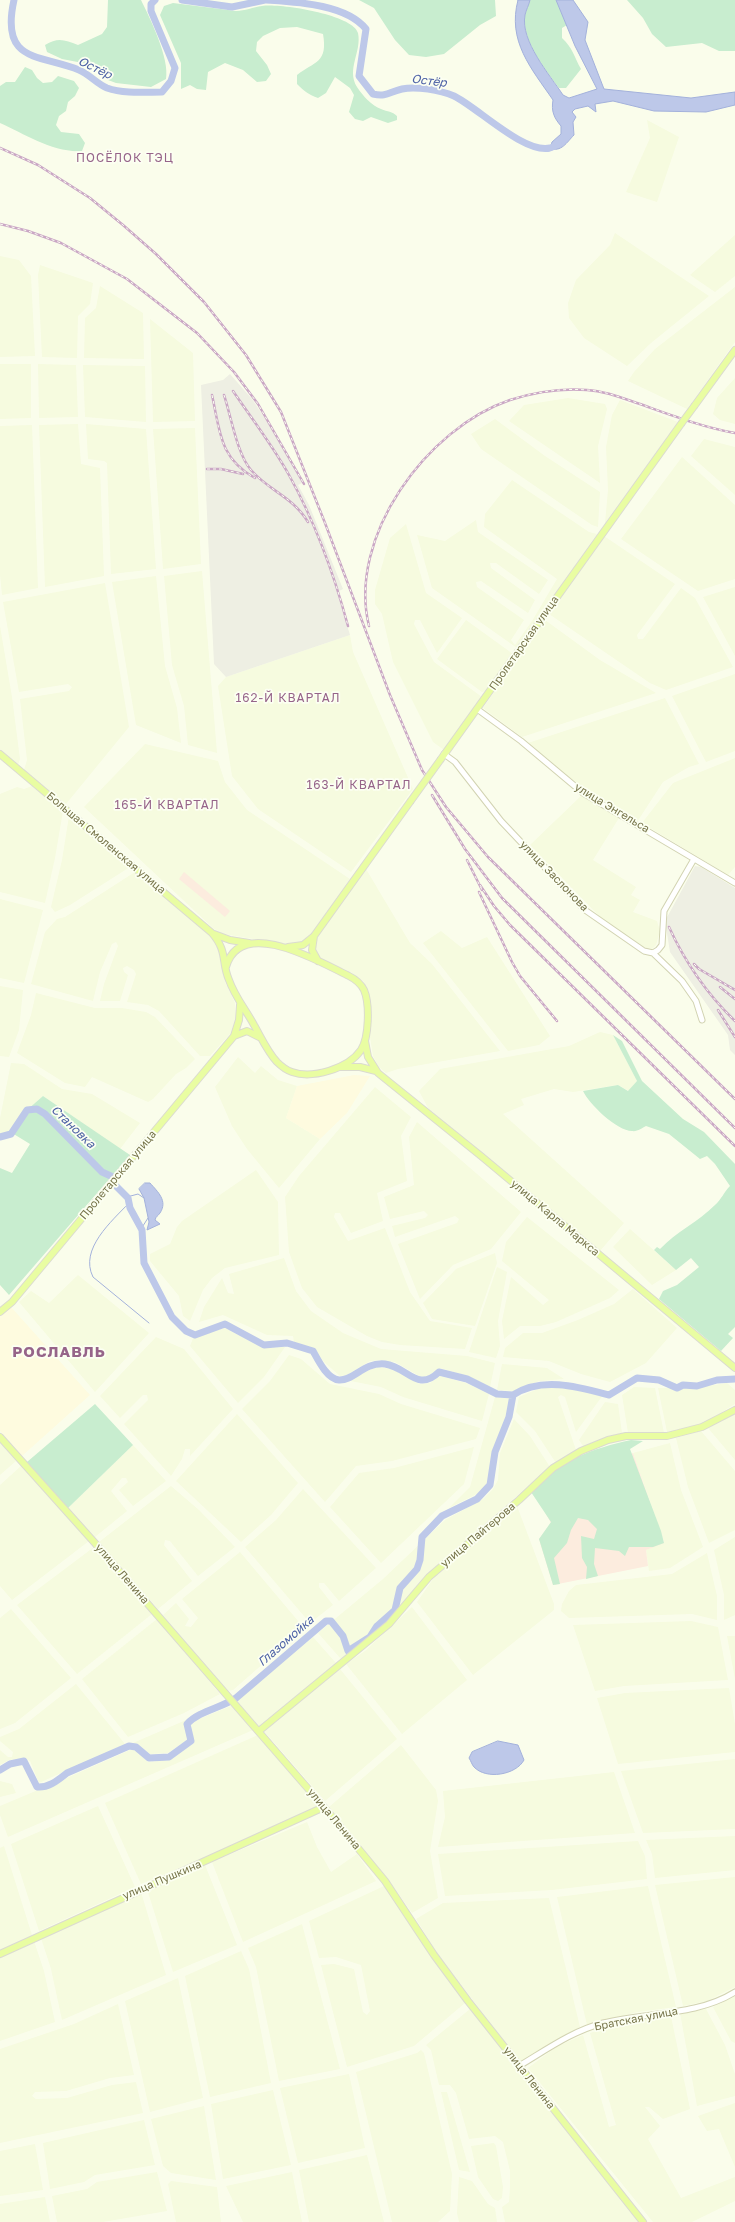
<!DOCTYPE html>
<meta charset="utf-8">
<style>
body{margin:0}
canvas{display:block;background:#fafdeb}
</style>
<canvas width="735" height="2222"></canvas>
<script>
const ctx = document.querySelector('canvas').getContext('2d');
ctx.lineJoin = 'round';
function fillPath(path, color) { ctx.fillStyle = color; ctx.fill(path, 'evenodd'); }
function stroke(path, color, width, dash) { ctx.strokeStyle = color; ctx.lineWidth = width; ctx.lineCap = dash ? 'butt' : 'round'; ctx.setLineDash(dash || []); ctx.stroke(path); }
function drawText(font, color, halo, rows, align = 'center') {
  ctx.font = font + ' "Golos Text",sans-serif'; ctx.lineWidth = 3.5; ctx.setLineDash([]); ctx.textBaseline = 'middle'; ctx.strokeStyle = halo; ctx.fillStyle = color; for (const [text, x, y, turn = 0] of rows) {
    ctx.save(); ctx.translate(x, y); ctx.rotate((+turn || 0) * Math.PI / 180); ctx.textAlign = isNaN(turn) ? turn : align; if (halo) ctx.strokeText(text, 0, 0); ctx.fillText(text, 0, 0); ctx.restore();
  }
}
const residential = new Path2D(`
 M 647,120 L 679,137 L 657,202 L 626,192 L 650,138 Z
 M 615,233 L 709,296 L 651,343 L 627,366 L 584,338 L 569,318 L 568,303 L 576,280 L 610,245 Z
 M 735,235 L 735,276 L 715,292 L 690,275 Z
 M 0,256 L 19,260 L 31,276 L 35,356 L 0,357 Z
 M 40,265 L 93,283 L 90,304 L 78,316 L 77,358 L 42,357 L 38,275 Z
 M 100,286 L 143,313 L 144,359 L 84,358 L 85,318 L 96,308 Z
 M 735,287 L 735,342 L 687,409 L 628,381 L 634,372 L 655,349 Z
 M 150,319 L 193,353 L 195,421 L 153,422 Z
 M 0,364 L 31,364 L 31,418 L 0,419 Z
 M 38,364 L 76,365 L 78,417 L 39,418 Z
 M 83,365 L 145,366 L 146,422 L 85,417 Z
 M 735,378 L 735,424 L 720,420 L 713,414 L 717,398 Z
 M 568,398 L 605,404 L 607,409 L 598,446 L 600,483 L 509,421 L 524,405 Z
 M 620,400 L 678,422 L 605,523 L 608,490 L 606,447 L 612,415 Z
 M 495,419 L 545,456 L 600,492 L 598,527 L 592,525 L 481,449 L 471,434 Z
 M 78,424 L 81,464 L 100,468 L 104,576 L 45,587 L 39,425 Z
 M 86,424 L 146,429 L 156,569 L 111,574 L 107,463 L 104,461 L 88,459 Z
 M 32,425 L 38,588 L 2,595 L 0,575 L 0,426 Z
 M 195,428 L 201,564 L 163,569 L 153,429 Z
 M 704,439 L 735,447 L 735,495 L 691,456 Z
 M 682,457 L 735,505 L 735,579 L 698,591 L 621,539 Z
 M 512,480 L 589,532 L 597,534 L 517,648 L 432,588 L 417,535 L 445,541 L 476,520 L 478,532 L 548,580 L 539,594 L 496,563 L 490,563 L 491,568 L 535,600 L 528,613 L 481,581 L 476,582 L 477,587 L 524,620 L 511,640 L 515,645 L 532,621 L 557,579 L 484,527 L 485,514 Z
 M 406,524 L 426,593 L 462,618 L 437,653 L 420,620 L 415,620 L 414,624 L 434,662 L 482,697 L 444,750 L 433,742 L 393,662 L 382,614 L 375,604 L 375,590 L 390,538 Z
 M 604,536 L 675,584 L 637,635 L 638,639 L 643,639 L 681,588 L 695,598 L 733,667 L 666,690 L 650,683 L 549,614 Z
 M 202,571 L 217,753 L 188,745 L 184,706 L 172,665 L 164,576 Z
 M 156,576 L 165,666 L 177,708 L 181,743 L 136,725 L 112,582 Z
 M 105,583 L 129,727 L 66,804 L 24,770 L 27,760 L 20,699 L 69,691 L 72,687 L 68,684 L 19,692 L 3,602 Z
 M 735,587 L 735,656 L 703,597 Z
 M 466,620 L 513,654 L 486,691 L 482,692 L 437,659 Z
 M 545,620 L 600,660 L 656,693 L 522,737 L 483,708 Z
 M 0,626 L 12,697 L 20,759 L 18,765 L 0,749 Z
 M 350,635 L 353,652 L 413,789 L 351,872 L 258,809 L 232,776 L 218,686 L 226,677 Z
 M 735,674 L 735,751 L 706,762 L 672,696 Z
 M 665,698 L 699,764 L 689,767 L 663,782 L 637,822 L 570,778 L 528,743 Z
 M 145,744 L 218,761 L 225,782 L 247,810 L 350,879 L 315,929 L 301,943 L 289,945 L 224,934 L 214,929 L 84,807 Z
 M 735,758 L 735,867 L 728,875 L 642,823 L 673,783 Z
 M 32,786 L 63,811 L 55,858 L 45,903 L 0,892 L 0,794 L 17,787 L 24,789 Z
 M 582,795 L 619,818 L 593,860 L 636,887 L 631,895 L 640,900 L 633,912 L 657,921 L 660,931 L 656,945 L 652,949 L 643,947 L 603,920 L 530,845 Z
 M 69,816 L 130,867 L 70,905 L 55,912 L 51,907 L 62,860 Z
 M 366,869 L 410,943 L 432,964 L 500,1051 L 398,1069 L 386,1073 L 379,1067 L 373,1056 L 370,1037 L 370,1002 L 364,982 L 351,972 L 323,961 L 314,950 L 317,937 Z
 M 135,872 L 210,935 L 217,945 L 225,982 L 235,1003 L 235,1019 L 230,1034 L 210,1056 L 200,1056 L 159,1011 L 148,1005 L 127,1002 L 136,974 L 134,970 L 127,966 L 123,968 L 124,972 L 128,975 L 120,1001 L 100,1001 L 104,984 L 118,946 L 116,942 L 112,944 L 100,972 L 93,1001 L 31,984 L 45,932 L 57,919 L 65,917 Z
 M 0,899 L 43,910 L 24,983 L 0,978 Z
 M 441,931 L 462,948 L 487,937 L 550,1036 L 539,1045 L 508,1051 L 423,943 Z
 M 0,986 L 23,990 L 19,1030 L 9,1057 L 0,1056 Z
 M 36,993 L 95,1008 L 122,1008 L 146,1012 L 155,1017 L 195,1059 L 186,1068 L 176,1074 L 153,1099 L 148,1102 L 92,1077 L 85,1087 L 65,1083 L 17,1053 L 31,1015 Z
 M 600,1032 L 613,1035 L 637,1081 L 629,1091 L 618,1085 L 573,1092 L 554,1089 L 521,1099 L 524,1105 L 503,1114 L 624,1223 L 600,1251 L 428,1108 L 419,1091 L 440,1069 L 569,1046 Z
 M 238,1057 L 255,1073 L 261,1066 L 278,1080 L 297,1086 L 286,1118 L 320,1139 L 279,1188 L 247,1149 L 232,1126 L 215,1087 Z
 M 11,1063 L 24,1064 L 62,1089 L 92,1094 L 140,1123 L 120,1149 L 43,1096 L 27,1110 L 12,1133 L 0,1134 L 0,1118 Z
 M 375,1087 L 411,1117 L 401,1136 L 407,1181 L 377,1193 L 383,1221 L 351,1233 L 340,1213 L 335,1213 L 334,1217 L 348,1241 L 385,1228 L 410,1292 L 430,1321 L 472,1328 L 465,1349 L 400,1345 L 382,1342 L 367,1336 L 317,1307 L 302,1288 L 289,1252 L 285,1197 L 299,1176 Z
 M 417,1122 L 521,1212 L 491,1249 L 453,1265 L 420,1299 L 398,1244 L 457,1223 L 459,1219 L 455,1216 L 395,1237 L 392,1226 L 425,1218 L 428,1215 L 424,1211 L 390,1219 L 384,1197 L 414,1185 L 409,1137 Z
 M 256,1170 L 278,1202 L 279,1255 L 225,1268 L 212,1278 L 203,1290 L 190,1321 L 183,1316 L 179,1296 L 150,1261 L 150,1254 L 170,1244 L 177,1227 L 182,1221 Z
 M 527,1217 L 619,1290 L 610,1298 L 556,1322 L 540,1326 L 520,1326 L 504,1339 L 502,1321 L 511,1277 L 543,1305 L 549,1300 L 502,1261 L 506,1242 Z
 M 630,1229 L 676,1270 L 652,1285 L 613,1247 Z
 M 495,1253 L 497,1263 L 475,1326 L 432,1319 L 423,1303 L 456,1269 Z
 M 284,1258 L 296,1291 L 311,1311 L 343,1333 L 381,1349 L 467,1356 L 495,1363 L 490,1387 L 468,1376 L 440,1368 L 428,1376 L 421,1377 L 395,1362 L 379,1360 L 370,1361 L 347,1375 L 340,1376 L 324,1362 L 315,1349 L 294,1342 L 293,1336 L 267,1335 L 223,1315 L 199,1322 L 204,1307 L 222,1278 L 228,1293 L 234,1294 L 229,1274 Z
 M 497,1267 L 507,1272 L 498,1321 L 500,1346 L 496,1358 L 469,1352 Z
 M 78,1275 L 149,1333 L 95,1392 L 19,1302 L 31,1291 L 49,1303 Z
 M 633,1289 L 677,1328 L 646,1363 L 610,1382 L 581,1374 L 549,1361 L 503,1357 L 505,1348 L 523,1333 L 542,1333 L 578,1320 L 614,1304 Z
 M 225,1328 L 263,1348 L 285,1347 L 264,1377 L 238,1403 L 190,1346 L 194,1336 Z
 M 156,1337 L 184,1349 L 233,1409 L 190,1456 L 190,1449 L 185,1449 L 182,1459 L 171,1476 L 124,1424 L 148,1400 L 147,1395 L 143,1395 L 120,1418 L 100,1396 Z
 M 289,1355 L 301,1359 L 330,1384 L 379,1394 L 401,1404 L 480,1428 L 476,1439 L 392,1461 L 356,1466 L 325,1502 L 242,1409 L 270,1381 Z
 M 502,1364 L 547,1368 L 564,1379 L 539,1381 L 515,1391 L 497,1390 Z
 M 378,1367 L 392,1369 L 420,1384 L 430,1383 L 440,1376 L 466,1383 L 489,1394 L 482,1421 L 403,1397 L 381,1387 L 351,1381 L 362,1373 Z
 M 727,1383 L 735,1390 L 735,1404 L 704,1423 L 667,1432 L 658,1388 L 695,1388 Z
 M 564,1386 L 603,1395 L 576,1432 L 565,1397 L 561,1395 L 558,1397 L 576,1450 L 556,1463 L 535,1431 L 516,1412 L 519,1397 L 540,1388 Z
 M 634,1387 L 655,1388 L 664,1433 L 628,1433 L 622,1395 Z
 M 495,1397 L 512,1398 L 493,1452 L 489,1482 L 479,1493 L 449,1508 L 470,1487 Z
 M 605,1402 L 618,1404 L 622,1433 L 608,1436 L 583,1446 L 579,1440 Z
 M 735,1413 L 735,1460 L 708,1428 Z
 M 237,1414 L 298,1483 L 271,1515 L 241,1542 L 176,1481 Z
 M 514,1419 L 530,1436 L 550,1467 L 427,1574 L 409,1599 L 341,1659 L 318,1633 L 383,1579 L 445,1520 L 483,1499 L 493,1489 L 498,1480 L 500,1453 Z
 M 701,1431 L 735,1471 L 735,1530 L 709,1543 L 688,1487 L 676,1438 Z
 M 0,1442 L 16,1461 L 0,1475 Z
 M 670,1443 L 681,1490 L 703,1547 L 670,1568 L 649,1571 L 646,1550 L 664,1542 L 633,1453 Z
 M 133,1445 L 166,1481 L 133,1506 L 119,1490 L 128,1482 L 126,1478 L 122,1478 L 111,1491 L 127,1511 L 95,1537 L 68,1508 Z
 M 474,1447 L 464,1484 L 381,1563 L 330,1507 L 359,1473 L 394,1468 Z
 M 21,1466 L 89,1541 L 12,1600 L 0,1586 L 0,1485 Z
 M 171,1486 L 199,1510 L 235,1547 L 198,1576 L 170,1541 L 165,1540 L 164,1545 L 192,1581 L 158,1609 L 99,1542 Z
 M 303,1489 L 376,1568 L 339,1601 L 324,1583 L 319,1583 L 319,1587 L 333,1605 L 310,1623 L 245,1547 L 276,1520 Z
 M 517,1506 L 554,1604 L 554,1610 L 473,1675 L 417,1602 L 433,1579 Z
 M 735,1537 L 735,1615 L 724,1620 L 724,1595 L 714,1550 Z
 M 94,1547 L 152,1614 L 77,1674 L 17,1605 Z
 M 240,1552 L 304,1628 L 233,1690 L 227,1691 L 163,1615 L 176,1603 L 189,1619 L 185,1626 L 191,1627 L 198,1618 L 182,1599 Z
 M 707,1553 L 717,1596 L 717,1620 L 692,1614 L 569,1618 L 561,1611 L 562,1604 L 569,1591 L 576,1585 L 672,1574 Z
 M 412,1607 L 467,1680 L 402,1734 L 346,1664 L 365,1651 Z
 M 11,1609 L 71,1678 L 15,1723 L 0,1729 L 0,1618 Z
 M 157,1619 L 220,1694 L 184,1713 L 128,1737 L 82,1679 Z
 M 691,1621 L 718,1627 L 728,1680 L 624,1686 L 595,1691 L 573,1625 Z
 M 727,1636 L 735,1636 L 735,1679 Z
 M 313,1637 L 336,1663 L 259,1726 L 236,1701 Z
 M 340,1669 L 397,1739 L 325,1801 L 264,1731 Z
 M 76,1684 L 125,1744 L 39,1783 L 30,1761 L 25,1758 L 9,1760 L 0,1765 L 0,1750 L 8,1757 L 12,1757 L 13,1752 L 0,1741 L 0,1737 L 19,1729 Z
 M 729,1688 L 735,1724 L 735,1752 L 618,1764 L 597,1698 L 625,1693 Z
 M 231,1706 L 253,1730 L 8,1837 L 0,1815 L 0,1806 L 38,1790 L 45,1790 L 69,1777 L 130,1750 L 135,1750 L 148,1762 L 170,1760 L 194,1743 L 191,1725 L 194,1721 Z
 M 186,1720 L 187,1740 L 168,1753 L 150,1754 L 138,1744 L 133,1743 Z
 M 258,1735 L 319,1806 L 206,1857 L 141,1884 L 105,1803 Z
 M 401,1745 L 436,1790 L 438,1801 L 430,1851 L 438,1898 L 412,1913 L 388,1879 L 329,1807 Z
 M 735,1759 L 735,1829 L 643,1833 L 621,1771 Z
 M 614,1772 L 635,1833 L 438,1847 L 445,1817 L 443,1791 Z
 M 0,1781 L 12,1784 L 16,1793 L 0,1797 Z
 M 98,1806 L 135,1887 L 39,1931 L 11,1844 Z
 M 307,1822 L 317,1847 L 331,1872 L 357,1854 L 376,1881 L 243,1942 L 212,1862 Z
 M 735,1836 L 735,1870 L 655,1878 L 652,1854 L 646,1840 Z
 M 638,1841 L 645,1856 L 647,1879 L 552,1890 L 445,1896 L 438,1854 Z
 M 4,1846 L 32,1935 L 0,1950 L 0,1848 Z
 M 205,1865 L 237,1945 L 173,1972 L 147,1889 Z
 M 735,1877 L 735,1987 L 707,2001 L 683,2006 L 655,1885 Z
 M 384,1886 L 465,2003 L 414,2046 L 347,2067 L 321,1965 L 334,1964 L 354,1969 L 363,2012 L 367,2015 L 370,2011 L 361,1965 L 336,1957 L 319,1958 L 309,1921 Z
 M 648,1886 L 676,2007 L 638,2012 L 587,2025 L 557,1897 Z
 M 141,1892 L 166,1975 L 62,2020 L 51,1969 L 41,1938 Z
 M 549,1898 L 580,2027 L 520,2062 L 437,1953 L 416,1919 L 443,1903 Z
 M 302,1924 L 340,2069 L 279,2081 L 256,1967 L 248,1948 Z
 M 34,1941 L 44,1971 L 55,2022 L 0,2041 L 0,1958 Z
 M 241,1951 L 249,1969 L 271,2083 L 210,2097 L 185,1976 Z
 M 178,1978 L 203,2098 L 150,2112 L 125,2001 Z
 M 735,1996 L 735,2043 L 731,2041 L 713,2007 Z
 M 118,2004 L 134,2075 L 110,2078 L 66,2091 L 35,2092 L 32,2096 L 36,2099 L 67,2098 L 112,2085 L 136,2082 L 143,2113 L 0,2143 L 0,2049 L 74,2024 Z
 M 470,2009 L 638,2222 L 505,2222 L 502,2207 L 509,2202 L 510,2187 L 510,2171 L 503,2142 L 495,2136 L 469,2139 L 456,2093 L 450,2085 L 439,2085 L 431,2050 L 426,2045 Z
 M 706,2009 L 725,2045 L 735,2074 L 735,2096 L 697,2106 L 680,2013 Z
 M 671,2016 L 690,2109 L 663,2119 L 649,2107 L 645,2107 L 660,2126 L 648,2139 L 681,2198 L 735,2177 L 735,2201 L 692,2222 L 653,2222 L 528,2068 L 556,2047 L 583,2035 L 609,2127 L 616,2125 L 590,2033 L 628,2022 Z
 M 421,2050 L 424,2053 L 452,2174 L 450,2211 L 438,2222 L 392,2222 L 356,2072 L 417,2053 Z
 M 349,2074 L 365,2148 L 298,2163 L 280,2088 Z
 M 273,2090 L 291,2165 L 223,2179 L 211,2104 Z
 M 441,2092 L 447,2092 L 470,2172 L 459,2170 Z
 M 735,2103 L 735,2167 L 719,2129 L 707,2131 L 698,2116 Z
 M 204,2106 L 216,2180 L 171,2173 L 163,2166 L 151,2119 Z
 M 144,2120 L 155,2165 L 95,2175 L 84,2182 L 50,2189 L 43,2143 Z
 M 494,2143 L 496,2146 L 503,2187 L 502,2198 L 498,2201 L 493,2199 L 478,2177 L 471,2146 Z
 M 35,2144 L 43,2190 L 0,2196 L 0,2151 Z
 M 367,2155 L 384,2222 L 309,2222 L 299,2170 Z
 M 157,2172 L 167,2211 L 103,2222 L 57,2222 L 52,2196 L 87,2189 L 97,2182 Z
 M 292,2172 L 302,2222 L 243,2222 L 226,2186 Z
 M 459,2177 L 472,2181 L 488,2204 L 495,2208 L 497,2222 L 459,2222 L 457,2213 Z
 M 171,2181 L 217,2187 L 221,2222 L 176,2222 L 168,2184 Z
 M 45,2197 L 50,2222 L 0,2222 L 0,2204 Z`);
const commercial = new Path2D(`
 M 354,1075 L 370,1076 L 347,1113 L 320,1139 L 286,1118 L 297,1086 Z
 M 11,1307 L 90,1395 L 22,1456 L 0,1431 L 0,1317 Z`);
const industrial = new Path2D(`
 M 230,374 L 252,399 L 276,435 L 302,483 L 298,485 L 309,505 L 343,589 L 337,592 L 350,635 L 226,677 L 214,664 L 201,385 L 223,380 Z
 M 695,866 L 701,867 L 735,888 L 735,1055 L 730,1050 L 728,1035 L 670,952 L 665,921 Z`);
const medical = new Path2D(`
 M 184,872 L 230,911 L 225,917 L 179,879 Z
 M 633,1453 L 664,1543 L 646,1550 L 648,1566 L 553,1585 L 539,1539 L 551,1523 L 542,1507 Z`);
const green = new Path2D(`
 M 108,0 L 141,0 C 150,18 170,59 166,79 L 151,87 L 116,83 L 108,80 L 96,68 L 88,64 L 62,59 L 47,52 L 45,45 C 58,37 65,40 78,45 L 102,34 L 107,27 Z
 M 359,0 L 495,0 L 496,16 L 480,25 L 444,54 L 426,57 L 409,55 L 395,40 L 374,8 Z
 M 530,0 L 556,0 L 567,25 L 562,28 L 562,38 C 573,48 574,57 581,69 L 566,88 L 559,88 C 546,70 521,40 525,15 C 526,10 529,5 530,0 Z
 M 627,0 L 735,0 L 735,51 L 719,51 L 702,43 L 666,47 L 652,34 L 643,18 Z
 M 173,3 L 236,11 C 245,11 253,7 262,6 C 280,3 354,15 358,33 C 362,52 346,69 357,87 C 363,96 372,106 381,109 C 388,112 392,111 397,116 L 397,120 L 388,123 L 371,117 L 363,121 L 355,119 L 349,112 L 354,95 L 350,88 L 335,77 L 326,93 L 318,98 C 309,95 304,91 297,84 L 297,75 C 315,61 328,63 323,34 L 297,27 L 280,28 L 263,36 L 257,42 L 256,51 L 267,65 L 271,74 L 266,81 L 257,82 L 243,70 L 225,63 L 208,72 L 206,90 L 197,89 L 190,85 L 181,89 L 181,63 L 160,15 L 164,6 Z
 M 25,67 L 32,70 L 37,78 L 43,83 L 52,82 L 58,76 L 74,81 L 79,88 L 75,96 L 68,102 L 66,111 L 59,116 L 56,125 L 61,132 L 79,134 L 85,143 L 82,151 C 53,153 25,134 0,123 L 0,86 L 6,82 L 15,82 Z
 M 613,1035 L 622,1041 L 642,1081 L 683,1119 L 704,1132 L 735,1164 L 735,1327 L 728,1334 L 733,1338 L 721,1351 L 659,1299 L 663,1291 L 677,1285 L 699,1267 L 691,1258 L 676,1270 L 654,1250 L 657,1247 L 660,1249 C 676,1232 698,1222 715,1205 C 721,1200 724,1192 730,1186 L 715,1164 L 707,1156 L 700,1159 L 669,1134 L 646,1126 C 642,1128 637,1132 632,1131 C 617,1131 589,1104 583,1091 L 618,1085 L 628,1091 L 637,1081 Z
 M 43,1096 L 130,1155 L 9,1295 L 0,1285 L 0,1168 L 12,1173 L 30,1144 L 12,1133 L 27,1110 Z
 M 95,1404 L 133,1445 L 68,1508 L 27,1462 Z
 M 631,1440 L 643,1441 L 630,1449 L 661,1531 L 664,1543 L 653,1547 L 629,1547 L 625,1556 L 619,1551 L 595,1548 L 594,1564 L 598,1576 L 586,1579 L 587,1567 L 582,1558 L 581,1536 L 594,1539 L 597,1529 L 588,1520 L 578,1518 L 571,1530 L 567,1543 L 554,1558 L 560,1584 L 553,1585 L 539,1539 L 551,1522 L 531,1492 C 556,1461 594,1448 631,1440 Z`);
const water = new Path2D(`
 M 518,0 L 530,0 C 529,5 526,10 525,15 C 520,41 550,75 563,95 L 569,98 L 597,89 L 575,46 L 556,0 L 573,0 L 588,22 L 585,40 L 604,89 L 691,98 L 735,92 L 735,105 L 706,112 L 654,111 L 613,101 L 595,104 L 596,112 L 588,106 L 575,109 L 572,112 L 576,117 L 573,122 L 574,135 C 567,142 561,153 550,148 L 552,142 L 561,134 L 561,126 C 554,118 551,111 553,100 C 531,68 507,41 518,0 Z
 M 145,1183 L 150,1183 C 158,1192 168,1201 160,1213 C 158,1216 156,1216 155,1220 L 160,1224 L 147,1230 L 149,1222 L 144,1198 L 139,1189 Z
 M 498,1741 L 518,1745 L 524,1760 C 516,1775 486,1780 474,1767 C 472,1765 471,1761 469,1758 L 472,1752 Z`);
const stream = new Path2D(`
 M 127,1197 L 138,1194 L 144,1198
 M 129,1203 C 112,1221 79,1249 93,1277 L 149,1323
 M 141,1229 L 148,1218`);
const river = new Path2D(`
 M 14,0 C 0,63 39,54 79,70 C 89,74 97,84 107,88 C 124,94 145,92 162,92 L 171,81 L 175,68 L 151,11 L 151,4 L 155,0
 M 182,0 L 232,7 L 265,0
 M 266,0 C 296,2 346,4 366,29 L 359,76 L 373,94 C 387,97 389,92 402,89 C 416,86 440,90 454,96 C 477,107 524,154 550,148 C 552,148 555,145 558,144
 M 0,1137 L 11,1134 L 27,1110 L 37,1109 L 45,1114 L 102,1172 L 113,1177
 M 117,1187 L 128,1198 L 130,1208 L 142,1230 L 144,1263 L 172,1317 L 186,1331 L 195,1335 L 225,1324 L 264,1345 L 287,1343 L 313,1351 C 318,1360 327,1379 339,1380 C 354,1381 363,1362 385,1364 C 408,1367 417,1393 439,1372 L 467,1379 L 497,1394 L 513,1395
 M 513,1395 C 542,1376 579,1387 609,1395 L 637,1378 L 659,1380 L 677,1388 L 683,1385 L 697,1386 L 717,1380 L 735,1379
 M 0,1770 L 10,1764 L 24,1761 L 37,1787 C 49,1788 58,1780 67,1773 L 129,1746 L 136,1747 L 149,1758 L 169,1757 L 191,1741 L 187,1724 C 199,1711 221,1708 236,1698 L 326,1621 L 331,1621 L 343,1636 L 348,1651 L 370,1637 L 377,1626 L 395,1610 L 400,1588 L 417,1569 L 420,1560 L 422,1537 L 442,1516 L 477,1499 L 490,1485 L 495,1452 L 509,1417 L 513,1395`);
const minor = new Path2D(`
 M 477,709 L 521,741 L 583,793 L 735,883
 M 444,754 L 455,762 L 501,821 L 585,910 L 644,951 L 653,953 L 682,981 L 696,1001 L 702,1020
 M 653,953 L 658,950 L 662,945 L 664,911 L 694,859
 M 519,2066 C 546,2050 572,2031 603,2023 C 646,2012 697,2016 735,1992`);
const major = new Path2D(`
 M 695,405 L 735,350
 M 0,754 L 212,933 C 228,952 221,961 229,980 C 235,997 246,1010 254,1025 C 261,1037 267,1051 277,1062 C 281,1066 286,1070 292,1072 C 312,1079 348,1069 361,1050 C 369,1038 370,1004 364,990 C 361,984 355,979 349,976 C 320,962 240,915 226,967
 M 441,759 L 681,424
 M 214,934 L 230,940 L 249,943
 M 314,936 L 312,950 L 318,961
 M 288,947 L 303,945 L 314,936 L 410,802
 M 234,1036 L 247,1031 L 259,1037
 M 365,1041 L 368,1057 L 378,1073 L 481,1156 L 735,1368
 M 341,1067 L 360,1067 L 376,1071
 M 0,1312 L 12,1302 L 234,1036 L 239,1020 L 240,1005
 M 0,1437 L 94,1542 L 324,1807 L 385,1881 L 434,1955 L 468,2001 L 643,2222
 M 259,1731 L 389,1624 L 429,1577 L 519,1500 L 553,1468 L 581,1451 L 608,1440 L 626,1436 L 667,1436 L 702,1427 L 735,1410
 M 0,1954 L 324,1807`);
const rail = new Path2D(`
 M 0,148 L 38,165 L 90,198 L 123,225 L 156,254 L 204,302 L 246,355 L 281,412 L 325,523 L 390,695 L 422,770 L 446,807 L 488,857 L 735,1099
 M 0,224 L 28,231 L 61,243 L 127,279 L 197,333 L 234,372 L 258,404 L 304,484
 M 233,391 C 252,419 273,446 289,475 C 315,522 334,574 348,626
 M 212,395 C 220,431 219,458 255,478
 M 224,395 C 231,416 237,454 251,470 C 269,491 292,496 308,522
 M 207,469 L 221,469 L 243,474
 M 369,626 C 347,537 427,428 510,400 C 535,392 561,388 587,390 C 605,391 622,398 640,404 C 671,415 702,427 735,433
 M 432,795 L 465,849 L 502,898 L 735,1128
 M 467,860 L 482,890
 M 480,885 L 494,906 L 510,925 L 735,1146
 M 479,892 L 512,962 L 520,976 L 557,1021
 M 669,927 C 685,962 708,995 735,1021
 M 694,964 L 699,969 L 735,990
 M 720,987 L 735,999
 M 718,1010 L 735,1037`);
const majorBridge = new Path2D(`
 M 681,424 L 695,405
 M 410,802 L 441,759`);
const streetNames = [
 ["Пролетарская улица",524,643,-55],
 ["улица Энгельса",612,808,31],
 ["Большая Смоленская улица",106,843,40],
 ["улица Заслонова",554,876,46],
 ["Пролетарская улица",118,1175,-50],
 ["улица Карла Маркса",555,1218,40],
 ["улица Пайтерова",478,1535,-40],
 ["улица Ленина",122,1574,49],
 ["улица Ленина",334,1819,50],
 ["улица Пушкина",162,1880,-23],
 ["Братская улица",636,2019,-11],
 ["улица Ленина",529,2078,52]
];
const waterNames = [
 ["Остёр",95,68,26],
 ["Остёр",429,81,7],
 ["Становка",73,1127,44],
 ["Глазомойка",286,1641,-41]
];
const neighbourhoodNames = [
 ["ПОСЁЛОК ТЭЦ",125,158],
 ["162-Й КВАРТАЛ",288,698],
 ["163-Й КВАРТАЛ",359,785],
 ["165-Й КВАРТАЛ",167,805]
];
const districtNames = [
 ["РОСЛАВЛЬ",59,1352]
];
fillPath(residential, '#f6fbdf');
fillPath(commercial, '#fefbdf');
fillPath(industrial, '#eeefe3');
fillPath(medical, '#fcecde');
fillPath(green, '#c8edcf');
fillPath(water, '#bdc8e9');
stroke(water, '#a3b1db', 1);
stroke(stream, '#a3b1db', 1);
stroke(river, '#bdc8e9', 7);
stroke(minor, '#d2d3b2', 7);
stroke(major, '#dbdbd0', 8);
stroke(minor, '#fff', 5);
stroke(major, '#e9fda2', 6);
stroke(rail, '#caa7c5', 2.5);
stroke(rail, '#fcfff2', 1, [3]);
stroke(majorBridge, '#dbdbd0', 8, []);
stroke(majorBridge, '#e9fda2', 6);
drawText('11px', '#767449', '#fcfff2', streetNames);
drawText('italic 12px', '#4c61a5', '#fcfff2', waterNames);
ctx.letterSpacing = '1px';
drawText('12px', '#966489', '#fcfff2', neighbourhoodNames);
ctx.letterSpacing = '0px';
ctx.letterSpacing = '1px';
drawText('bold 15px', '#966489', '#fcfff2', districtNames);
ctx.letterSpacing = '0px';
</script>
